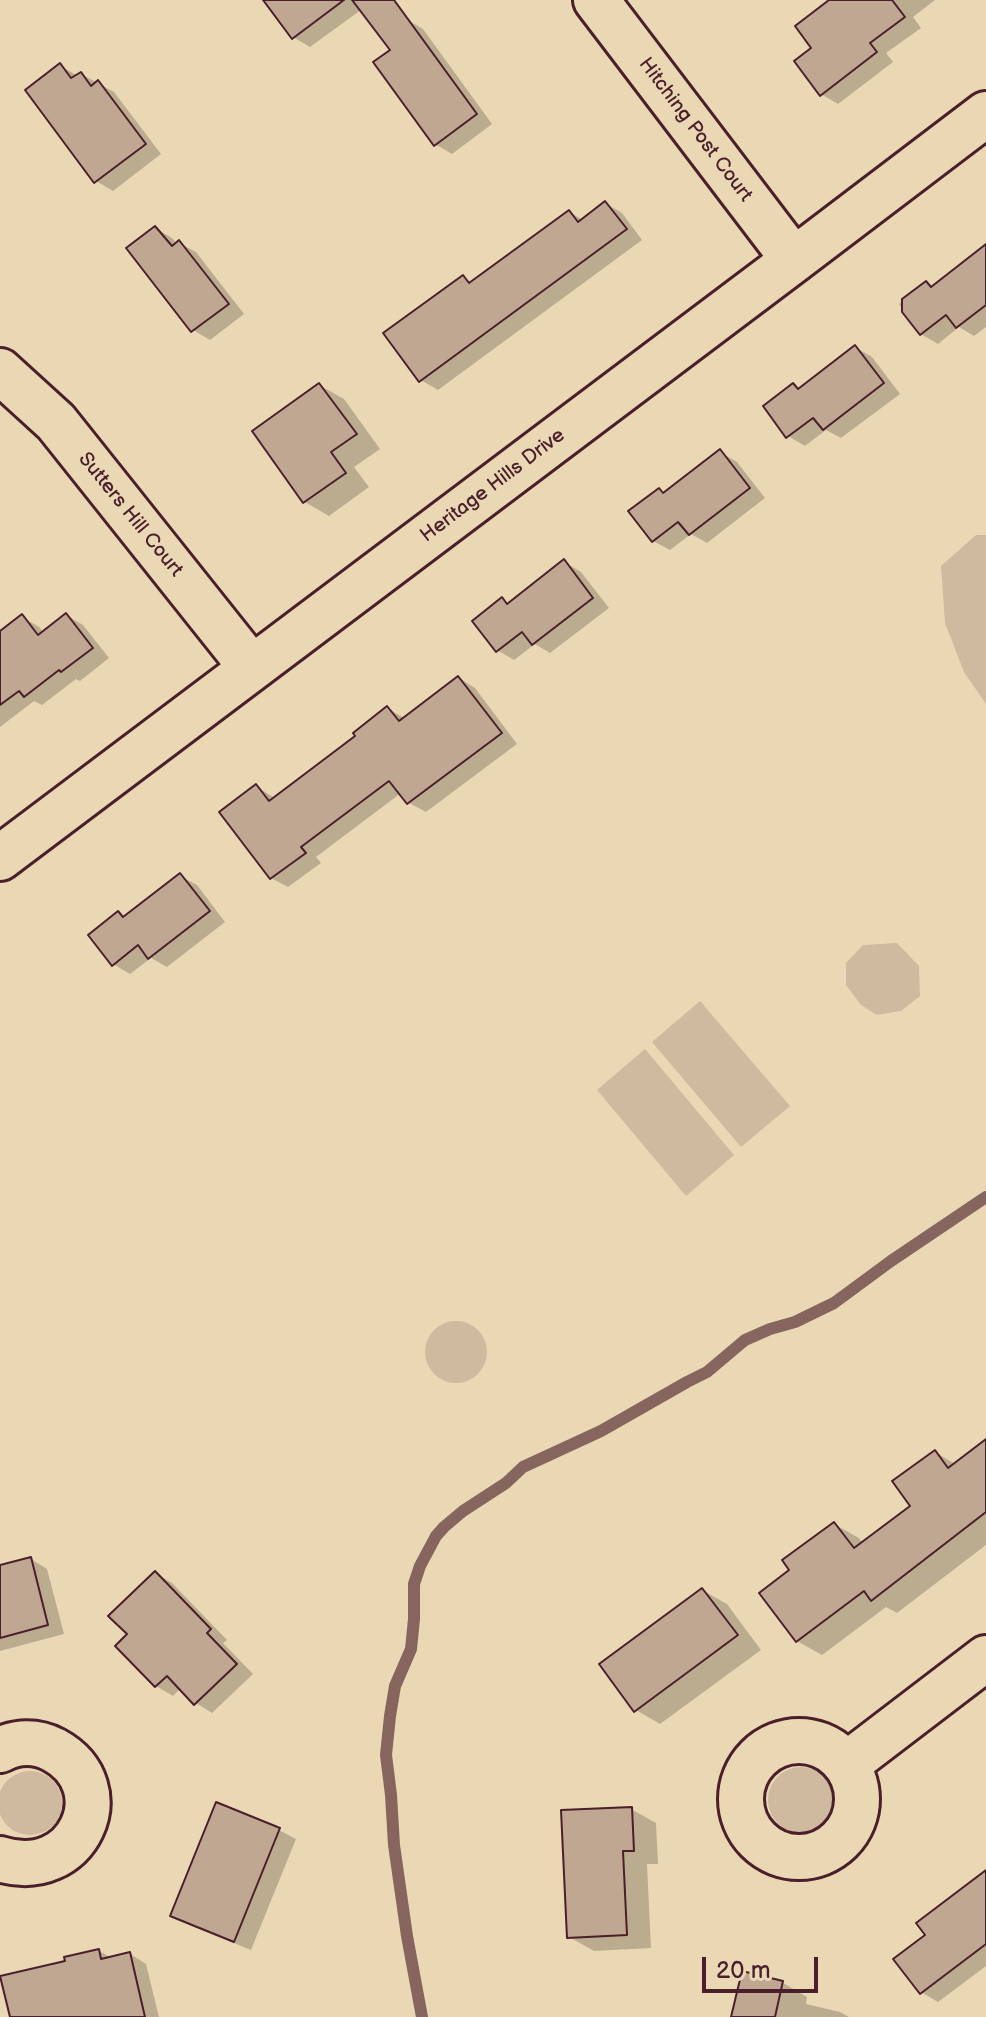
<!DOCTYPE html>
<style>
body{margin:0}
#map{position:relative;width:986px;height:2017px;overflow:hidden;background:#ead8b5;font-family:"Balsamiq Sans",sans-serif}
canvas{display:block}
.scale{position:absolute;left:702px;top:1957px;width:116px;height:36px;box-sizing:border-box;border:4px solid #4a1f2b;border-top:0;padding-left:10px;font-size:24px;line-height:28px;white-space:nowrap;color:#4a1f2b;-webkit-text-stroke:6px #ead8b5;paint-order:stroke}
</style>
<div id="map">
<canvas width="986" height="2017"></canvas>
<div class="scale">20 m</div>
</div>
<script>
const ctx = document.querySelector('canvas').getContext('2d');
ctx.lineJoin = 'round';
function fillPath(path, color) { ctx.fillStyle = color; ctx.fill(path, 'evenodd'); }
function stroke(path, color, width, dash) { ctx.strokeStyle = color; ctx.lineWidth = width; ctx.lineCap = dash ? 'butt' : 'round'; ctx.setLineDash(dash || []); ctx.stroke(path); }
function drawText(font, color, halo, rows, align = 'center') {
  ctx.font = font + ' "Balsamiq Sans",sans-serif'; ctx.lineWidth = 6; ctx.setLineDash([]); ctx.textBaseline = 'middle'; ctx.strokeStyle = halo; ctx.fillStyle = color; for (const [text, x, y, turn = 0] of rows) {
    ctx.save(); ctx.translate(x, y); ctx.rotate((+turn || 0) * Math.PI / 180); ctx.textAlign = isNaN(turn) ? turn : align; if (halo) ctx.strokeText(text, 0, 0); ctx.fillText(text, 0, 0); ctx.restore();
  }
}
const green = new Path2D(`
 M 976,535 L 986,535 L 986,704 L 964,672 L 945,623 L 941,566 Z
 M 897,943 L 919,966 L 920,996 L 901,1011 L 877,1015 L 861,1005 L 846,985 L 846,963 L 863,945 Z
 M 700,1001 L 790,1106 L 741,1147 L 652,1042 Z
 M 645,1049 L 734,1155 L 686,1196 L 597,1090 Z
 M425 1352a31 31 0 1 1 62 0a31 31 0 1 1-62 0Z
 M768 1800a33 33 0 1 1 66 0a33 33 0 1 1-66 0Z
 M-2 1803a32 32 0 1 1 64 0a32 32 0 1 1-64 0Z`);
const shadow = new Path2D(`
 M 266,0 L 360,0 L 365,7 L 310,47 L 293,37 Z
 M 833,0 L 935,0 L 913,17 L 921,28 L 886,53 L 893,62 L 838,104 L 821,94 L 814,49 Z
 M 406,19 L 423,29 L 492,124 L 452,154 L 435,144 Z
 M 60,66 L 78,76 L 81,74 L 114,92 L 161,154 L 113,191 L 96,181 Z
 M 605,203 L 622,213 L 642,240 L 438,390 L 421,380 L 463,277 L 473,283 L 569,212 L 583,220 Z
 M 155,228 L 172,238 L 177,244 L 179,243 L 196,252 L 244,314 L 210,340 L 193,330 Z
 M 986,246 L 986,327 L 974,336 L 959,327 L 938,344 L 921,334 L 899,304 L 926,283 L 933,287 Z
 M 855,347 L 872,357 L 900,394 L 841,438 L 826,430 L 805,446 L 788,436 L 793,385 L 800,390 Z
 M 319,385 L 344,399 L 380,449 L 354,467 L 369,487 L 329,516 L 305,502 Z
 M 720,452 L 737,462 L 765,498 L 707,543 L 691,534 L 670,550 L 653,541 L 659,490 L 665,494 Z
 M 564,562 L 581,572 L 609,608 L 550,653 L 535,644 L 514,660 L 497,650 L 502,600 L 510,604 Z
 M 66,615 L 83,625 L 109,658 L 80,681 L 76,679 L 42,705 L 34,701 L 0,727 L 0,634 L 22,617 L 39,627 L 44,633 Z
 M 459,678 L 475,688 L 517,744 L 426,812 L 409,803 L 401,793 L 316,857 L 321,863 L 288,887 L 271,878 L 256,786 L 276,799 L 358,736 L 387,708 L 406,719 Z
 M 180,876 L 197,885 L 225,922 L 167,967 L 151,958 L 130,974 L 113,964 L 118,914 L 125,918 Z
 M 986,1442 L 986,1545 L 897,1613 L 886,1607 L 822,1655 L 797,1641 L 792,1570 L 834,1524 L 859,1538 L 863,1544 L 913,1506 L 935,1452 L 955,1464 Z
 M 31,1559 L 47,1569 L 64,1634 L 0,1651 L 0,1567 Z
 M 155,1573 L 172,1583 L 227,1640 L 223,1643 L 253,1674 L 212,1713 L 196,1703 L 181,1688 L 173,1696 L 156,1686 L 129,1634 Z
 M 702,1590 L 727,1604 L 761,1650 L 660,1724 L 636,1710 Z
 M 217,1804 L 279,1830 L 296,1839 L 251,1950 L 189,1925 L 172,1915 Z
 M 631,1809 L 656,1823 L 658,1864 L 647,1864 L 651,1948 L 594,1951 L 569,1937 Z
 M 986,1887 L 986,1966 L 938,2002 L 921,1992 L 928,1935 Z
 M 99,1951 L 112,1958 L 130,1954 L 146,1964 L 159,2017 L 12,2017 L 68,1962 Z
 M 783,1983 L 807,1997 L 806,2004 L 840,2012 L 849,2017 L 733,2017 Z`);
const stream = new Path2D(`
 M 422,2017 L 407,1936 L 394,1845 L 391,1795 L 386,1755 L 390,1716 L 395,1686 L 411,1649 L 414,1619 L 414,1584 L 420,1566 L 436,1536 L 444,1527 L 463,1511 L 506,1483 L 523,1467 L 601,1431 L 687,1382 L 707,1372 L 745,1340 L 770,1329 L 795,1322 L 834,1303 L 891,1261 L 986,1197`);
const building = new Path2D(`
 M 263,0 L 344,0 L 292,39 Z
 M 352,0 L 394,0 L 477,114 L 434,146 L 373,62 L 390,50 Z
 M 829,0 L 892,0 L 905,17 L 870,43 L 877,52 L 820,96 L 794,61 L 811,48 L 795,26 Z
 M 60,63 L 71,78 L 81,72 L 91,86 L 98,80 L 146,144 L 94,183 L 25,90 Z
 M 605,201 L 627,229 L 419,382 L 383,333 L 463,275 L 469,283 L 569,210 L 578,222 Z
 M 155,226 L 172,246 L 179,240 L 229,304 L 191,332 L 126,248 Z
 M 986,244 L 986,305 L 956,328 L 946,315 L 920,335 L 902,312 L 902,299 L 926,281 L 931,287 Z
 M 855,345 L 884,383 L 823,430 L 813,418 L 786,438 L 763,406 L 793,383 L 798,389 Z
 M 319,383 L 357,434 L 331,452 L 346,473 L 303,503 L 252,431 Z
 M 720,449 L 750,488 L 689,535 L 678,522 L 652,542 L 628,511 L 659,488 L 663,493 Z
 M 564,559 L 593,598 L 532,645 L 522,632 L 496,652 L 472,621 L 502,597 L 507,604 Z
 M 66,613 L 93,648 L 61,672 L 59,670 L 24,697 L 19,691 L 0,705 L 0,631 L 22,614 L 38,635 Z
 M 458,676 L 502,733 L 407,804 L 389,781 L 301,847 L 306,853 L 270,879 L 219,812 L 256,784 L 269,801 L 355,736 L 353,733 L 387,706 L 399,721 Z
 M 180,873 L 210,911 L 148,959 L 138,945 L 112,966 L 88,935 L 118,911 L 123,917 Z
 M 986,1439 L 986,1512 L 871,1601 L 864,1591 L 796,1642 L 759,1593 L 789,1570 L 782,1560 L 834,1522 L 854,1548 L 910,1506 L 892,1481 L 935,1450 L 948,1468 Z
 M 31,1557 L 48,1625 L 0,1638 L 0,1565 Z
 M 155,1571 L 211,1629 L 207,1633 L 237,1664 L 194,1705 L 167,1676 L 155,1687 L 115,1646 L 127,1634 L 108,1616 Z
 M 702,1588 L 738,1635 L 634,1712 L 599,1664 Z
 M 216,1802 L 280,1828 L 234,1942 L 170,1916 Z
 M 632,1807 L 634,1851 L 623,1851 L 627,1935 L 567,1938 L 561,1810 Z
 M 986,1870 L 986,1944 L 920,1994 L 893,1959 L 925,1935 L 916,1923 Z
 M 99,1949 L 101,1959 L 130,1952 L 145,2017 L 10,2017 L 0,1976 L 65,1961 L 64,1957 Z
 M 742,1971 L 783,1981 L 775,2017 L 731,2017 Z`);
const minor = new Path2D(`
 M 596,0 L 794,260
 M 0,371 L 56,422 L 252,668
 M 0,858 L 794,260 L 986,114
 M741 1799a58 58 0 1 1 116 0a58 58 0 1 1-116 0Z
 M 0,1750 C 17,1741 37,1741 54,1750 C 122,1787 78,1884 0,1859
 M 846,1765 L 986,1658`);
const streetNames = [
 ["Hitching Post Court",695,130,53],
 ["Heritage Hills Drive",493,486,-37],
 ["Sutters Hill Court",130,515,51]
];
fillPath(green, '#cfba9f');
fillPath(shadow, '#0003');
stroke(stream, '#87655f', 12);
fillPath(building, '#c0a791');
stroke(building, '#4a1f2b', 2);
stroke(minor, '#4a1f2b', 50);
stroke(minor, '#ead8b5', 44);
drawText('20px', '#4a1f2b', '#ead8b5', streetNames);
</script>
